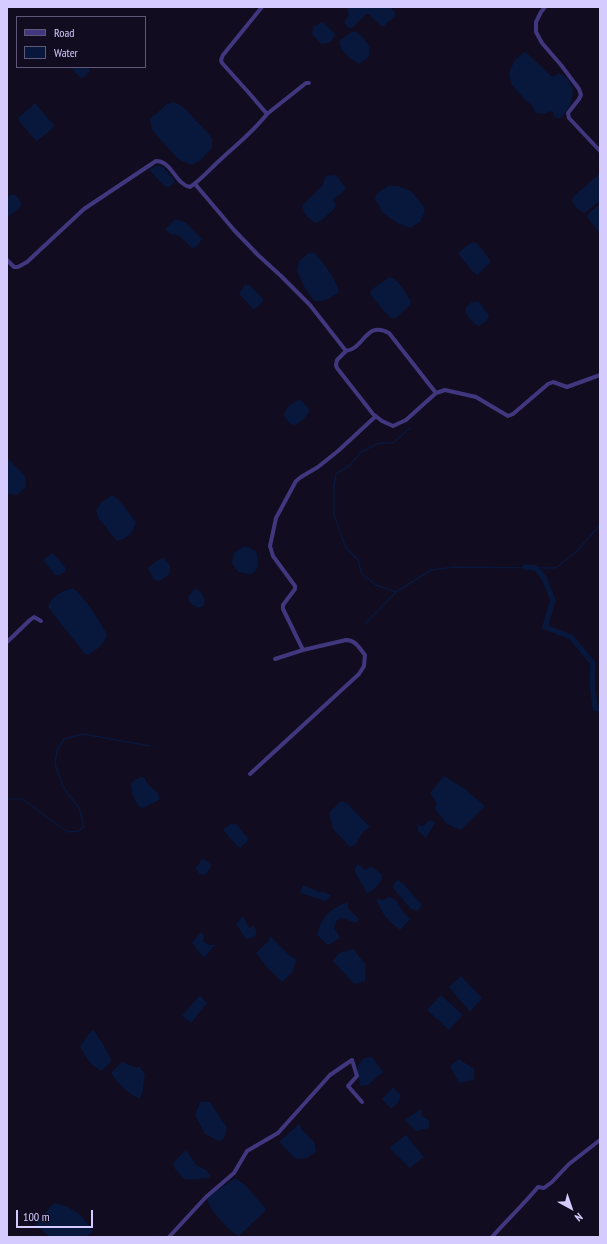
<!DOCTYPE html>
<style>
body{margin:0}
#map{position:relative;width:607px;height:1244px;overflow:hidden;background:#110c1f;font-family:"PT Sans Narrow",sans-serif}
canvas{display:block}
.frame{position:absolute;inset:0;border:8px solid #d5cbff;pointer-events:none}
.legend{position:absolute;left:16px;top:16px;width:130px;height:52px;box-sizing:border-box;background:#110c1f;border:1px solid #5f5879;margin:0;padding:5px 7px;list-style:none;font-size:12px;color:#d5cbff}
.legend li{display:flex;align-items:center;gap:8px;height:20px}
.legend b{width:20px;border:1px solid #5f5879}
.north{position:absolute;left:551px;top:1188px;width:40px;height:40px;-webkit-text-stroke:3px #110c1f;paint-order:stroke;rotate:140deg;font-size:11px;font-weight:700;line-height:16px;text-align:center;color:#d5cbff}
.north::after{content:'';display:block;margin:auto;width:14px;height:18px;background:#d5cbff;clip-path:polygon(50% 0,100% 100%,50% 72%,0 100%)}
.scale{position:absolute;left:16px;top:1210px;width:77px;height:18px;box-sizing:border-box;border:2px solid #d5cbff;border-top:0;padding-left:5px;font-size:12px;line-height:14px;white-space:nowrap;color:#d5cbff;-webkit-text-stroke:3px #110c1f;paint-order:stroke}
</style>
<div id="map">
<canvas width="607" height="1244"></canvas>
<div class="frame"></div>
<ul class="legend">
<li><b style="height:5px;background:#40377f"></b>Road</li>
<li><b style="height:11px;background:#08173c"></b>Water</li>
</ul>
<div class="north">N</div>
<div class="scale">100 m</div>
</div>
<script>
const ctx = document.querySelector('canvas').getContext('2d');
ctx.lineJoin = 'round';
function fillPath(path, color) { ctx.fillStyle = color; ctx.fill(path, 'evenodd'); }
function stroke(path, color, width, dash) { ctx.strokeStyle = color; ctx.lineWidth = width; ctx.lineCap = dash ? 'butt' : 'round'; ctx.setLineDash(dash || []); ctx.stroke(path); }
const water = new Path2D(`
 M 349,7 L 390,7 L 395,12 L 395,16 L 384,26 L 381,26 L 369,14 L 366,14 L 352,28 L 349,28 L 344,22 L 349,14 L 347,9 Z
 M 323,22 L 335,34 C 333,42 328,44 321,44 L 312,34 L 313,27 Z
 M 351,32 L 357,32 C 365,40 372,44 369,57 L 359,64 C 351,59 339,51 340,41 Z
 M 524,52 L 529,55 L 550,75 L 553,77 L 559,73 C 562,75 567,77 569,81 C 577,93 571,109 560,118 L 556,118 L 553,115 L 554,113 L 550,111 L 544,114 L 535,113 L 533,106 L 525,100 L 512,85 L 509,74 L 514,61 Z
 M 70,67 L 87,67 L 90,71 L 83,78 L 81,78 Z
 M 174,102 L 183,107 L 208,133 L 212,139 L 212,148 L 200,161 L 191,165 L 178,159 L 152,130 L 150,119 L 167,104 Z
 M 35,103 L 54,125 L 53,128 L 37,141 L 36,141 L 19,121 L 18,118 Z
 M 157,165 L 163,167 L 174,180 L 175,182 L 170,186 L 167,187 L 163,185 L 149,170 Z
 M 600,173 L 600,201 L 584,213 L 576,208 L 572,201 L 574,196 Z
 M 336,175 L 345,187 L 345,190 L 333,200 L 336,204 L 335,208 L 321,221 L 316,223 C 308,218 304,215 302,206 L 322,186 L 326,176 Z
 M 388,186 L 399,186 L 412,192 L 424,207 L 425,211 L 421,221 L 411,228 L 399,224 L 383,213 L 375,199 L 377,193 Z
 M 12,194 L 16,195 L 21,203 L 21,206 L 7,218 L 7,197 Z
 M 600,204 L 600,233 L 587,217 L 591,211 Z
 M 175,219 L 185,222 L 202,239 L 197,246 L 193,249 L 178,235 L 170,234 L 165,229 Z
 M 475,242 L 481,248 L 490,260 L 490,263 L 477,275 L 473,272 L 459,255 L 459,252 L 470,243 Z
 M 314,252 C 324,264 335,277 339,292 C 331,298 323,303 314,301 L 305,288 L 297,271 L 299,261 L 307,254 Z
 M 389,277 C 398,278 406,293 411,301 L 410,305 L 396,318 L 390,318 L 370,294 L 371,290 Z
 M 245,285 L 250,285 L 263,299 L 262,303 L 255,309 L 253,309 L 240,295 L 240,292 Z
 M 478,301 L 489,315 L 487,321 L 479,326 L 474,324 L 465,312 L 466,307 L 472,302 Z
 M 300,399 L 309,409 L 309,412 L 303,420 L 295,425 L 290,424 L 284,416 C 285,406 293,403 300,399 Z
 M 7,458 L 25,476 L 26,487 L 17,495 L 9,494 L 7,492 Z
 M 112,495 L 118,499 L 136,522 C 133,533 129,538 117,541 L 99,519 L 96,510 L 102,502 Z
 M 245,546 L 256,551 C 258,559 261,573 249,574 C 246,574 241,572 238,572 L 232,563 L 234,553 Z
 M 50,554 L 54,554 L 65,567 L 65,572 L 59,575 L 55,575 L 43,560 Z
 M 164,558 C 169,565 172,566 169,575 L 159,581 L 153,579 L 148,568 L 159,559 Z
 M 73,588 C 83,595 101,623 107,634 C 106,644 96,650 88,655 L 84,653 L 48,607 C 51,596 62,591 73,588 Z
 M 194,589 C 201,590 202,594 205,600 L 204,605 L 200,608 C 193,606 190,604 188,597 Z
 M 444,776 L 465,789 L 485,806 L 461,830 L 447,824 L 434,808 L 437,804 L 430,793 Z
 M 141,777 L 145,778 C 146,780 147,783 148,784 C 153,791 160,790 159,800 L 143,808 L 139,807 C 135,800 131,793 131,784 L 136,779 Z
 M 341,801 L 347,803 L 370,827 L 363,832 L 356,844 L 350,847 L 333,829 L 329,813 Z
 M 430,820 L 435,823 L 426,838 L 418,831 L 418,825 L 423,826 Z
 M 232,823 L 236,824 L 248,838 L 247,842 L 240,848 L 237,846 L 224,831 L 224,829 Z
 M 202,859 L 204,859 L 212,865 L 207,873 L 204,875 C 200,874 197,873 196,868 Z
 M 358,864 L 366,870 L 371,866 L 381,874 L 382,880 L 374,889 L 367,894 L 354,870 Z
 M 397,880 L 403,883 L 422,905 L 418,911 L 411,909 L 392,887 Z
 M 303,885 L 320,892 L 324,892 L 331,895 L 326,901 L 300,893 Z
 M 389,897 L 396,900 L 403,912 L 410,919 L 400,930 C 386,919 383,915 376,899 L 383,900 Z
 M 348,902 L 348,908 L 359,919 L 357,923 L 342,918 L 337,920 L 334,928 L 340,938 L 328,945 L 317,935 C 323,914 329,910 348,902 Z
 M 243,916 L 249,928 L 254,926 C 257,930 257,933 255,937 L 246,939 L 236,924 Z
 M 201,932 L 204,935 L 203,941 L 209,945 L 215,945 L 204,958 L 192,943 Z
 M 270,936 L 288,954 L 296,959 L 293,971 L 282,982 L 267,967 L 256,953 L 269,940 Z
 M 353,949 L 366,965 L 365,981 L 354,984 L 333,961 L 339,953 Z
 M 461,976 L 482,998 L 470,1012 L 449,987 Z
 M 200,995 L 207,1003 L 191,1023 L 182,1016 Z
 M 441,995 L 463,1015 L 449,1030 L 427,1010 Z
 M 93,1030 L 96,1033 L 111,1058 L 110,1063 L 101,1071 L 90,1063 L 80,1047 L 89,1033 Z
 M 372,1057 L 383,1072 L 368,1085 L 360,1086 L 357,1067 L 364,1058 Z
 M 459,1059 L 474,1069 L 474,1080 L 459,1083 L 450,1066 Z
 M 122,1062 L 134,1067 L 140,1067 L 145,1074 C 143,1083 144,1091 140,1099 C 126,1092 120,1086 111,1073 Z
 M 393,1087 L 401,1096 L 398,1103 L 391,1109 L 382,1099 Z
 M 200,1102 L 210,1102 L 227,1128 L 224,1139 L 218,1141 L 205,1134 L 195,1115 Z
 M 421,1109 L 422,1116 L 430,1121 L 429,1128 L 416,1131 L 405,1120 Z
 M 299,1124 L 303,1131 L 314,1142 L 316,1151 L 307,1158 L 296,1159 L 279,1142 Z
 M 406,1135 L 424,1157 L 410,1168 L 389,1148 Z
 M 186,1150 L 196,1165 L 206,1170 L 211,1176 L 207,1178 L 185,1180 L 175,1169 L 173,1163 Z
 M 235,1178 L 245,1185 L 265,1208 L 265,1211 L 239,1236 C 230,1232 208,1209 207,1199 L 212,1194 Z
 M 54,1203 C 74,1207 81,1214 93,1231 L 86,1237 L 50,1237 L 36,1225 L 42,1216 Z`);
const stream = new Path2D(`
 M 396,592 L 376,585 L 362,574 L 358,560 L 346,548 L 334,515 L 334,485 L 336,474 L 350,465 L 361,452 L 379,443 L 393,443 L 410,428
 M 365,624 L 396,592 L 431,570 L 455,567 L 556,568 L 576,552 L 600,525
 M 7,799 L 23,799 L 52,821 L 68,832 L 79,831 L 84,826 L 79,808 L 63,787 L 55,764 L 57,750 L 64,739 L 83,734 L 150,746`);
const canal = new Path2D(`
 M 525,567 L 536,568 L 544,578 L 553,600 L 545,627 L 571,637 L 593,663 L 592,681 L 595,708 L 600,709`);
const minor = new Path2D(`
 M 545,7 L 541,12 L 536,22 L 536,32 L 542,43 L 561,65 L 579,89 L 581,95 L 579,99 L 568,113 L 569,118 L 600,151
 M 267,114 L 306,83 L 309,83
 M 195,184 L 234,230 L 258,255 L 281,276 L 310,305 L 346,351 C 364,349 366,320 389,333 L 436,393
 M 7,260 L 14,267 L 18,267 L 27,262 L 84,209 L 156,161 C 172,161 175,184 190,187 C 201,180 210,169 220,160 C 236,145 253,132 267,114 L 249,93 L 222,63 L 221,60 L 223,55 L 262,7
 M 346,351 L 337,360 L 336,365 L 337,368 L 373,414 L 382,421 L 393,426 L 406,420 L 436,393 L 445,390 L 476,397 L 508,416 L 513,414 L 548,384 L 553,382 L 567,387 L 600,375
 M 7,642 L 30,620 L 34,617 L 41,621
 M 303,650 L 283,609 L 283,605 L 295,589 L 295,586 L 273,556 L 270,546 L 276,518 L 296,481 L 301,477 L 318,467 L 338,451 L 376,416
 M 250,774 L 359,674 L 364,666 L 365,655 C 359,648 356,640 346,640 L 303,650 L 275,659
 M 169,1237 L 206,1197 L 234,1173 L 247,1151 L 278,1133 L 330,1075 L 352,1060 L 357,1076 L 348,1086 L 362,1102
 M 492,1237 C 507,1220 524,1204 538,1187 L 544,1188 L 552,1182 L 569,1164 L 600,1140`);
fillPath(water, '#08173c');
stroke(stream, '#08173c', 1.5);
stroke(canal, '#08173c', 5.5);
stroke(minor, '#40377f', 4);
</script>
